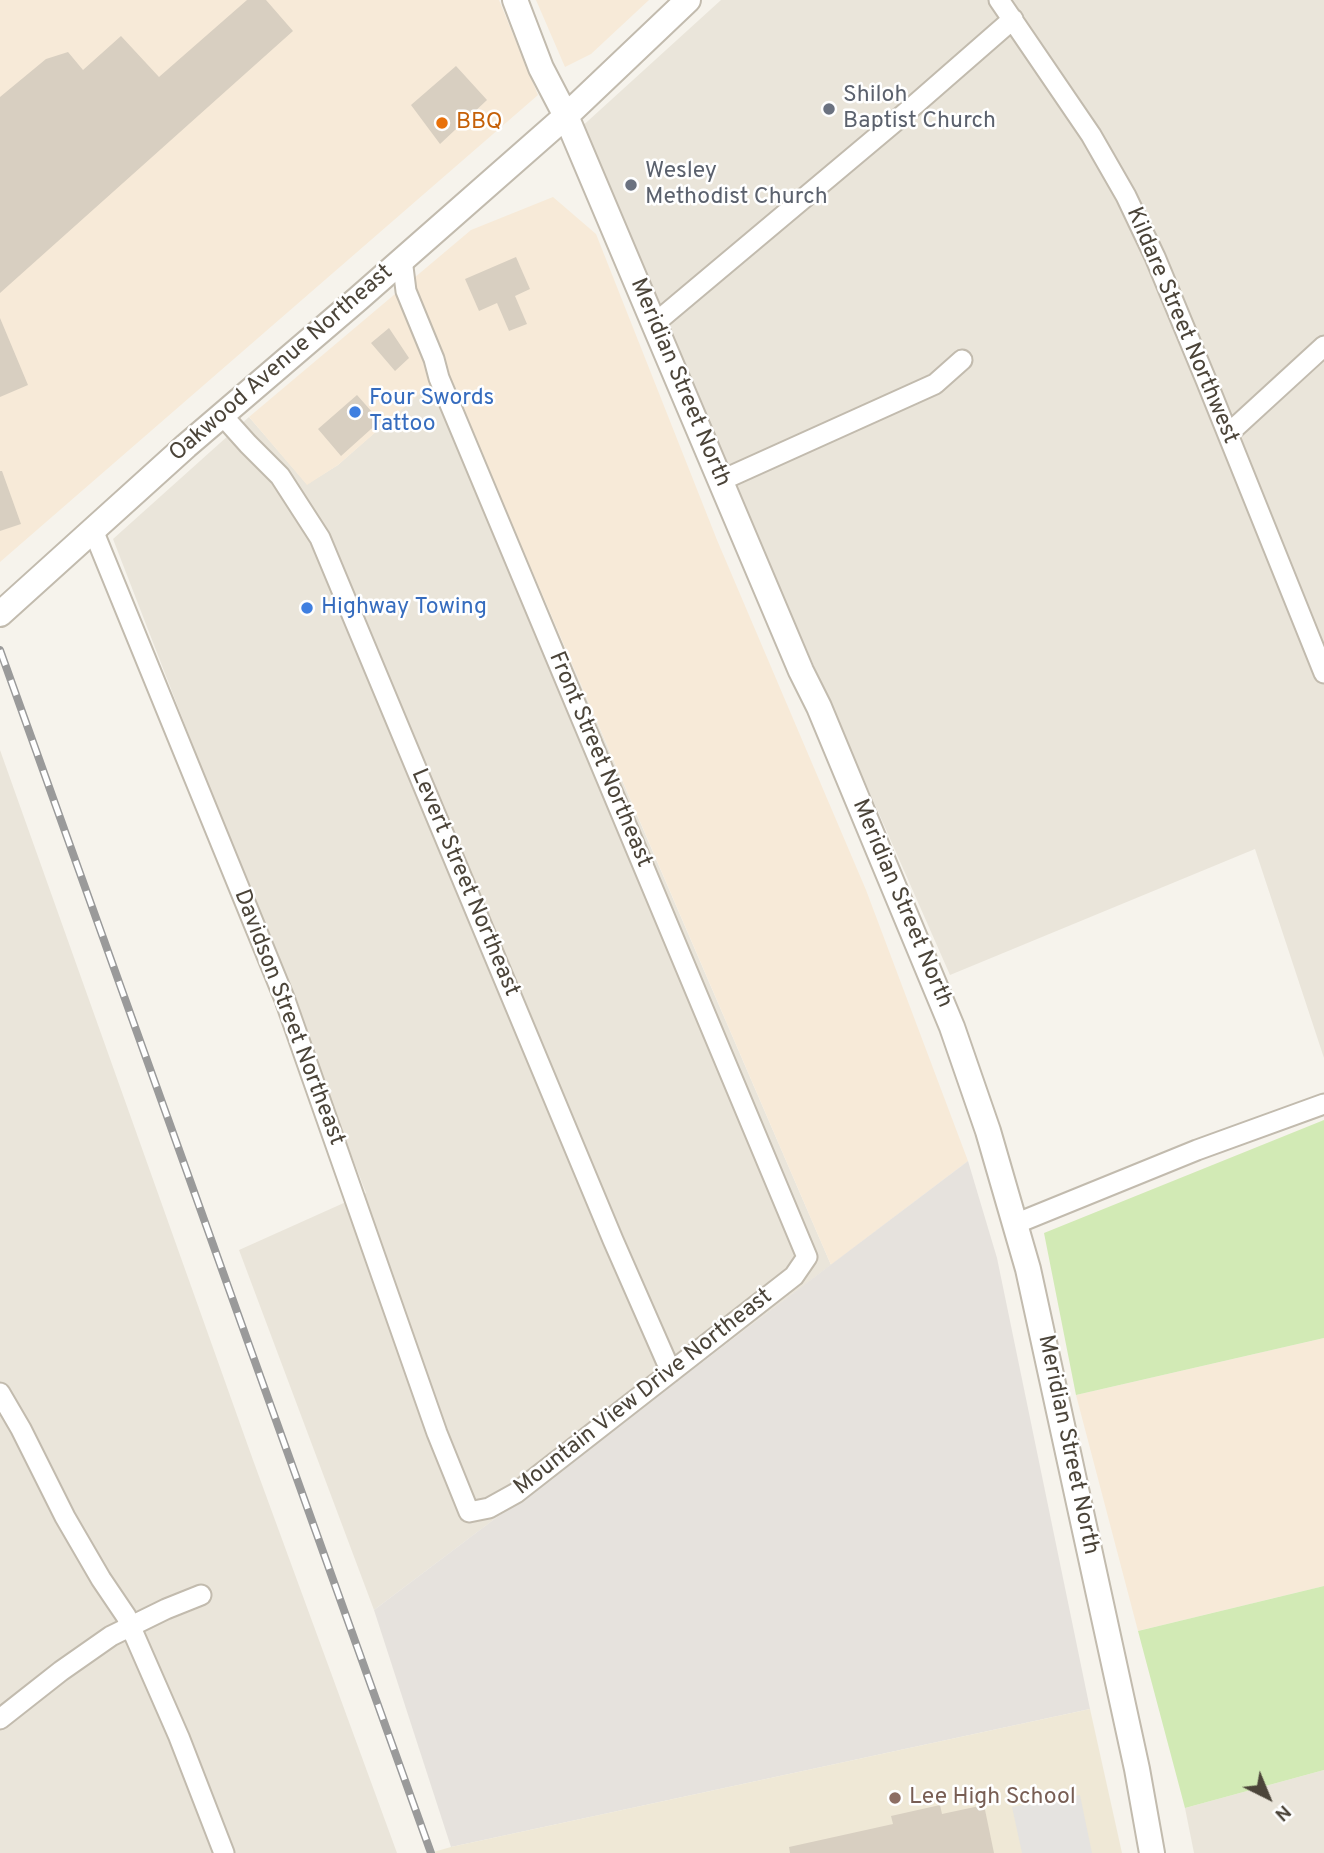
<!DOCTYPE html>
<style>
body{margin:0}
#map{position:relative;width:1324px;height:1853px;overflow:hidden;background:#f6f3ec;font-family:Overpass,sans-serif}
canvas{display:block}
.north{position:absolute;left:1233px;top:1762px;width:70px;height:70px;-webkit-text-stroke:5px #fff;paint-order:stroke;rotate:137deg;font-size:19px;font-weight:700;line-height:28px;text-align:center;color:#4b4439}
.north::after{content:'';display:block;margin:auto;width:24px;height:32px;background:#4b4439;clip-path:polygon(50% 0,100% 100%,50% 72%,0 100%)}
</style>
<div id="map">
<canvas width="1324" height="1853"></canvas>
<div class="north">N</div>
</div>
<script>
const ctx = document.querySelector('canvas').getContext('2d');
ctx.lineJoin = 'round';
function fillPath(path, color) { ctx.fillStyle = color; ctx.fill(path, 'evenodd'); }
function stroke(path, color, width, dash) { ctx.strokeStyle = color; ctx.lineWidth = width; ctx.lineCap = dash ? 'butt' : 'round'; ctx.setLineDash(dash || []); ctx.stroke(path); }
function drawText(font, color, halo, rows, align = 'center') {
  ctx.font = font + ' Overpass,sans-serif'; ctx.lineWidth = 5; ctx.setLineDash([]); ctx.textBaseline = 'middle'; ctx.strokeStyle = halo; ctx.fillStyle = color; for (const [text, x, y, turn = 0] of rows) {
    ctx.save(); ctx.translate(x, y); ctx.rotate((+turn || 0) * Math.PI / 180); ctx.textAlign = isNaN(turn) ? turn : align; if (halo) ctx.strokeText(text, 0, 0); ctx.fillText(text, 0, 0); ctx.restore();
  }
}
const residential = new Path2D(`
 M 721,0 L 1324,0 L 1324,1058 L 1255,849 L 950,975 L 578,130 Z
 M 445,370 L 831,1265 L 374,1610 L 239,1250 L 366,1193 L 113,539 L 249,417 L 307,484 L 338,465 Z
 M 0,750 L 253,1460 L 397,1853 L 0,1853 Z
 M 1324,1770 L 1324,1853 L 1194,1853 L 1185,1808 Z`);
const commercial = new Path2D(`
 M 0,0 L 499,0 L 538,95 L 0,562 Z
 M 536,0 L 649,0 L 591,54 L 565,67 Z
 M 553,197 L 596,234 L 717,540 L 866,890 L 968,1161 L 831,1265 L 446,371 L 338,465 L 307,485 L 249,417 L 471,230 Z
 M 1324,1338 L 1324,1586 L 1138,1631 L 1076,1395 Z`);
const industrial = new Path2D(`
 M 968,1161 L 997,1258 L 1090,1709 L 451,1847 L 374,1610 Z`);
const education = new Path2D(`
 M 1090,1709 L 1122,1853 L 430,1853 L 451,1847 Z`);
const green = new Path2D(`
 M 1324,1120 L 1324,1338 L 1076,1395 L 1044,1233 Z
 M 1324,1586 L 1324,1770 L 1185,1808 L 1138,1631 Z`);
const parking = new Path2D(`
 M 1080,1795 L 1092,1853 L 1022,1853 L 1012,1807 Z`);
const building = new Path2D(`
 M 247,0 L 266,0 L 293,31 L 0,293 L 0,97 L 46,59 L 68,52 L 83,70 L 121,36 L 159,77 Z
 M 456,66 L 487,100 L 440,144 L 411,105 Z
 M 516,257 L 530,289 L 515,296 L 527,324 L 509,331 L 497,303 L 479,311 L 465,279 Z
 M 0,318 L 28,385 L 0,397 Z
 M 389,328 L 409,358 L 395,371 L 371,343 Z
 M 357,395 L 380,421 L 341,456 L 318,429 Z
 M 0,471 L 2,471 L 21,524 L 0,531 Z
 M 940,1805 L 942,1814 L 984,1805 L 994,1853 L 790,1853 L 789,1847 L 893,1824 L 891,1816 Z`);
const minor = new Path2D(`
 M 999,0 L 1091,135 L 1126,196 L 1155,257 L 1206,380 L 1324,673
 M 654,324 L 903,115 L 1013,19
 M 222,415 L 248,444 L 280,476 L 320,538 L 613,1240 L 671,1372
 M 1228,434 L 1324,346
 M 720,481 L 935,384 L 962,360
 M 93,530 L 285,1000 L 437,1433 L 469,1512 L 489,1508 L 516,1493 L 794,1276 L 807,1257 L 439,378 L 434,359 L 406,291 L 402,259
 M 1015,1224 L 1197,1150 L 1324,1104
 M 0,1393 L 21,1429 L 65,1517 L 101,1579 L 126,1616 L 179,1737 L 224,1853
 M 0,1719 L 61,1671 L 111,1636 L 166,1609 L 201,1595`);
const tertiary = new Path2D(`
 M 515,0 L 541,68 L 566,116 L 801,671 L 819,707 L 952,1027 L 988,1131 L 1028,1269 L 1137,1769 L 1152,1853
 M 0,614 L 186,446 L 359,298 L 566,116 L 688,0`);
const rail = new Path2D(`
 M 0,650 L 431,1853`);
const markers = [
 [829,109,7,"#6b7280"],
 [442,123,7,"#e8710a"],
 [631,185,7,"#6b7280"],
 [355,412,7,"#3f7fe0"],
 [307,608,7,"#3f7fe0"],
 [895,1798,7,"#8d6e63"]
];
const worshipNames = [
 ["Shiloh",843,96],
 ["Baptist Church",843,122],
 ["Wesley",645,172],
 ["Methodist Church",645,198]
];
const foodNames = [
 ["BBQ",456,123]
];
const streetNames = [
 ["Kildare Street Northwest",1181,326,67],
 ["Oakwood Avenue Northeast",282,364,-41],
 ["Meridian Street North",679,383,67],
 ["Front Street Northeast",599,760,67],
 ["Levert Street Northeast",464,883,67],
 ["Meridian Street North",901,904,67],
 ["Davidson Street Northeast",288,1018,69],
 ["Mountain View Drive Northeast",644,1393,-38],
 ["Meridian Street North",1067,1445,78]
];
const shopNames = [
 ["Four Swords",369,399],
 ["Tattoo",369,425],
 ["Highway Towing",321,608]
];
const educationNames = [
 ["Lee High School",909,1798]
];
fillPath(residential, '#eae5da');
fillPath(commercial, '#f7ead8');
fillPath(industrial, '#e6e2dd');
fillPath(education, '#efe8d6');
fillPath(green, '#d2eab5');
fillPath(parking, '#e5e3e0');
fillPath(building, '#d8cfc1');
stroke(minor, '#c2bbae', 23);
stroke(tertiary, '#c2bbae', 28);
stroke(minor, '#fff', 19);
stroke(tertiary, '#fff', 24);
stroke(rail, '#9a9a9a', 8);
stroke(rail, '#fff', 5, [16]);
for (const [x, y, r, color] of markers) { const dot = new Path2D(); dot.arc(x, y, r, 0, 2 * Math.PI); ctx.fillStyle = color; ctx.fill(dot); stroke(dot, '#fff', 2.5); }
drawText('23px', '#5b616d', '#fff', worshipNames, 'left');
drawText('23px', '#c56008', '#fff', foodNames, 'left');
drawText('23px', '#4b4439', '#fff', streetNames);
drawText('23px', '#366cbe', '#fff', shopNames, 'left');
drawText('23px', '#785e54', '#fff', educationNames, 'left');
</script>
